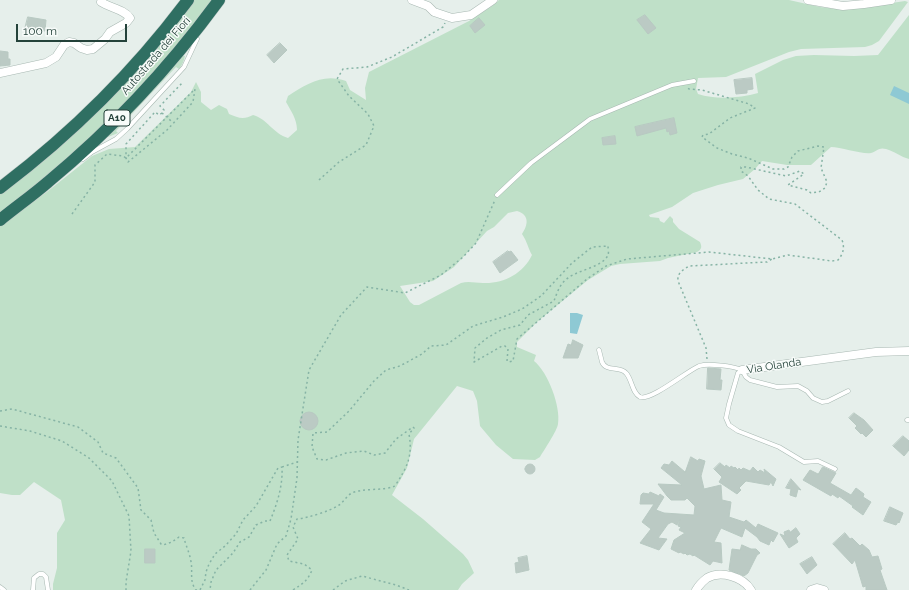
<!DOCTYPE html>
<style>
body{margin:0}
#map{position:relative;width:909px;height:590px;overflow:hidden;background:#e6efeb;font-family:Raleway,sans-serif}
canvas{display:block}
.scale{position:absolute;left:16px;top:24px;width:111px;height:18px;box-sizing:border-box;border:2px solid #24423a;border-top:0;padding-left:5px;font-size:12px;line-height:14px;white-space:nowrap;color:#24423a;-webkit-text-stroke:3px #f7fbf9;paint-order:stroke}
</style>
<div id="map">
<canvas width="909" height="590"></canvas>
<div class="scale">100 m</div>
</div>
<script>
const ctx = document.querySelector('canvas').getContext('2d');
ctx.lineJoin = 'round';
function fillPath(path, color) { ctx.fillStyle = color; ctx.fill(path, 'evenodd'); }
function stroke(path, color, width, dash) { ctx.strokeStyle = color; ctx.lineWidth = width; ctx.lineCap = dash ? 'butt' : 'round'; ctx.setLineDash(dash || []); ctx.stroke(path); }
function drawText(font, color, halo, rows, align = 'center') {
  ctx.font = font + ' Raleway,sans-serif'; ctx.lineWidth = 3; ctx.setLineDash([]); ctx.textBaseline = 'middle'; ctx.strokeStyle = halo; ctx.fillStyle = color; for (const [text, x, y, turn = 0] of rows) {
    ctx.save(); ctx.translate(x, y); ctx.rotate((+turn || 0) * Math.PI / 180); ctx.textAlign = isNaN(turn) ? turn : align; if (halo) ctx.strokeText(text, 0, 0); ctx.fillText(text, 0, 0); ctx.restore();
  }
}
const green = new Path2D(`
 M 193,0 L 213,0 C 177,45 141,89 100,128 C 68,159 34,186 0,213 L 0,194 Z
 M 499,0 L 789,0 L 820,7 L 845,10 L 905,1 L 908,2 L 879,41 L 872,45 L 865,47 L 801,49 L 789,52 L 726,77 L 698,78 L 696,89 L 698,94 C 716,100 740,98 758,93 L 755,74 L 783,60 L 796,56 L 814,55 L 854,56 L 878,55 L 909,15 L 909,159 C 901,157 894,151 886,149 C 879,147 877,151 871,153 C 864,155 841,147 831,147 L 811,165 L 787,165 L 762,161 L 755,169 L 743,179 L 718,185 L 693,193 L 672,207 L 649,215 L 650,217 L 659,218 L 660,221 L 664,223 L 670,216 L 673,219 L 673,222 L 679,229 L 700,242 C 702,247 702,249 697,252 L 668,258 L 660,261 L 620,264 L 611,266 L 588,280 L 537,322 L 517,342 L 517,347 L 536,355 L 534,361 C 548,372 561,407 558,424 C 557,431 544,450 540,457 L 535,460 L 513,459 L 496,445 L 480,426 L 477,401 L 473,391 L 457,386 L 414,439 L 407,468 L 392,495 L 423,519 L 463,554 L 468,560 L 474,573 L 462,584 L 458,590 L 53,590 L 53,584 L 57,568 L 57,533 L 65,520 L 61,500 L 34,482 L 20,495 L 12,495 L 0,493 L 0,226 L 48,191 L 92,156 L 109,149 L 135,147 L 191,92 L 196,82 L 201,92 L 201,102 L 211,110 L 219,105 L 227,109 L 229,114 C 238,118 244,120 253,115 C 266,118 274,134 288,138 L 297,130 C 297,119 291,111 286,102 L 288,96 C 307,84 323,73 346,81 L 350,90 L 366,100 L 365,88 L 369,72 L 469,21 L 492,6 ZM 517,211 C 530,215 528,225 522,234 C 527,241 528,248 532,255 C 523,274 503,284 483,283 C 475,283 469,281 461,283 L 419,305 L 414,305 L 410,302 L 400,286 L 433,281 L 454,267 L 487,231 L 494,227 L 508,213 Z
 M 182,55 L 185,56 C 184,61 182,65 179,69 L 176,67 L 116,131 L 118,133 L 108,137 L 107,136 Z`);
const water = new Path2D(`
 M 894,86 L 909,93 L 909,104 L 890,95 Z
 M 570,313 L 577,313 L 583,315 L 577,334 L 570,333 Z`);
const building = new Path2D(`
 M 645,15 L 656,28 L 648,34 L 637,20 Z
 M 28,17 L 46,20 L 45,31 L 25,29 Z
 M 479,18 L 485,25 L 475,33 L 470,26 Z
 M 280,43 L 287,50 L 274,63 L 267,55 Z
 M 0,51 L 8,52 L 8,59 L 10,59 L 10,65 L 0,66 Z
 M 752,78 L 753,89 L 747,90 L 747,93 L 736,94 L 734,80 Z
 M 674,118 L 677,133 L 670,135 L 669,131 L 667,132 L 666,128 L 637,136 L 635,127 Z
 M 615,136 L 616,144 L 603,145 L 602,138 Z
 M 508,251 L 509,252 L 511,251 L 518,260 L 500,273 L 493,262 Z
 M 573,340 L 583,345 L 578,358 L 563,358 L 568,344 L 571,345 Z
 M 708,368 L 721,369 L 720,380 L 722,380 L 721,390 L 707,389 Z
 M300 421a9 9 0 1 1 18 0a9 9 0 1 1-18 0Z
 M 854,413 L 864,420 L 873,430 L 866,437 L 862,433 L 861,434 L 855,428 L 857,426 L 849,418 Z
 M 903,436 L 909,441 L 909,450 L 904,456 L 893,446 Z
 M 691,457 L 698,461 L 699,459 L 705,461 L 701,476 L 704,489 L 721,485 L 722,500 L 731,502 L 729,517 L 744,522 L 746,520 L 756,528 L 758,524 L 778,533 L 773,542 L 771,540 L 769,545 L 760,541 L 757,537 L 745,528 L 742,537 L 721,528 L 714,542 L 721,543 L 722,563 L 713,561 L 710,565 L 694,555 L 693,556 L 690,554 L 687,555 L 685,553 L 684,554 L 680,552 L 679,553 L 671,549 L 674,540 L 685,533 L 679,530 L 681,527 L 678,526 L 680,519 L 677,525 L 672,522 L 668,524 L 658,538 L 667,539 L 659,550 L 640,543 L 651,529 L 642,522 L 654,504 L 640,504 L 641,495 L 643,493 L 649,494 L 650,492 L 659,496 L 660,494 L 664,497 L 656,510 L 664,513 L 694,515 L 695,506 L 687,498 L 685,500 L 671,500 L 667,496 L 658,484 L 682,485 L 661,468 L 664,464 L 669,465 L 672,461 L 685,472 Z
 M 720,463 L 725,467 L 726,465 L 730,468 L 731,466 L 734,468 L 735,467 L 738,470 L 739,468 L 741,470 L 743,468 L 750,471 L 753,467 L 758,472 L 760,470 L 765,473 L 764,469 L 776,479 L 773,486 L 771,482 L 769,485 L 746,481 L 739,488 L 741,490 L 737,494 L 719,482 L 722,477 L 714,469 Z
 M525 469a5 5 0 1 1 10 0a5 5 0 1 1-10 0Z
 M 823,467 L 836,473 L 830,483 L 851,495 L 856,488 L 864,494 L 863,497 L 871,502 L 863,515 L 852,507 L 853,506 L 839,496 L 838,498 L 832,494 L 831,496 L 803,480 L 810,470 L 818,474 Z
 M 791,479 L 801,490 L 798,489 L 796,497 L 790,495 L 791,489 L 786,488 Z
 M 890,507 L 903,513 L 899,523 L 898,522 L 896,525 L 884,521 Z
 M 796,528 L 800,534 L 796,538 L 798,542 L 789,548 L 780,534 L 785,536 L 784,532 L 789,530 L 790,532 Z
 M 845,533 L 850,539 L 852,538 L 860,546 L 862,544 L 869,550 L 872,557 L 878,556 L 882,569 L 880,570 L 887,590 L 866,590 L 866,586 L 863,587 L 855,560 L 852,564 L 833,544 Z
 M 742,545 L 751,549 L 756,549 L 760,553 L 757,555 L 748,573 L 744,576 L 729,570 L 732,549 L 740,550 Z
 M 145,549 L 155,549 L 155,563 L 145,563 Z
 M 527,556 L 529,570 L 516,573 L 515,563 L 519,562 L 518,558 Z
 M 812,557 L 817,565 L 807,574 L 800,564 Z`);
const path = new Path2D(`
 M 162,113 L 159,115 L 155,112 L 126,144 L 126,158 L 128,162 L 167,130 L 193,102 L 195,89 L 167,117 L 171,121
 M 319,180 L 339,162 L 366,145 L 374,126 L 368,114 L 349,96 L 337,79 L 343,69 L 367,67 L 392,57 L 443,27 L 445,23
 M 72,214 L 95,182 L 95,165 L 107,154 L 123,156 L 126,158 L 167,117 L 162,113 L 164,110 L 160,106 L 183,82
 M 707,359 L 706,348 L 678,281 C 677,273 683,270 689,266 L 767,262 L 772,259
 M 0,411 L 12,409 L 78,427 L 98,442 L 103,453 L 116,458 L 138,488 L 141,510 L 151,520 L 154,533 L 161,544 L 163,545 L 172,542 L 179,537 L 184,538 C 186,546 190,554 191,562 C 193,572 189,581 196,590 L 200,590 L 205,580 L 206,572 L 209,564 L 215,554 L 225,546 L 236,534 L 243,520 L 256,506 L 278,468 L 282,467 C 283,486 277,504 270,521 L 265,521 L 256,525 L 249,537 L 240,542 L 233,553 L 216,570 L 211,582 L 210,590
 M 0,426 L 30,431 L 62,441 L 89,458 L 112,481 L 129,516 L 131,551 L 126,582 L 126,590
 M 282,467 L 297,462
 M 250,590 L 266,570 L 277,544 L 286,536 L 291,519 L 297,478 L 298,440 L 309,370 L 341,315 L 367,287 L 405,293 L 441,275 L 463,257 L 476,243 L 495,200
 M 293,590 C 303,583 307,582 312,570 L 304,564 L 289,561 L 287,555 L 298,539 L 293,527 L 297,519 C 308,518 330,511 339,505 C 344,502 346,496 352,493 C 362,488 383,491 395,486 C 407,467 413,457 409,434 L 414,428 L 413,427 L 396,439 L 385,453 L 374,455 L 364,451 L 346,453 L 326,460 L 317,459 L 312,447 L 313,433 L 327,432 L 349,411 L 374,381 L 386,370 L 400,366 L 422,354 L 431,346 L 446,345 L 473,326 L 503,317 L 522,309 L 541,296 L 572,263 L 592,247 L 608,246 C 608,248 609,253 608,255 C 603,267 578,270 568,278 C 560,283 557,293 554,301 L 528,315 L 520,325 L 501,330 L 487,338 L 475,348 L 474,362 L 502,346 L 505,346 L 508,349 L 507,361 L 509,362 L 513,361 L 517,339 L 587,279 L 606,266 L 627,259 L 709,252 L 772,259 L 788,255 L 832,261 L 838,260 C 843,254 845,248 842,240 L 795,204 L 769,199 L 758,190 L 748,176 L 741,171 L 741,167 L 746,167 L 786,176 L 800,171 L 804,174 L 788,185 L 807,190 L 811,193 L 819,192 L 825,188 L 827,182 L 821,168 L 824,147 L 818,146 L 798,151 L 792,157 L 788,167 L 784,169 L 773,169 L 748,158 L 732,154 L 717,148 L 702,137 L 703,135 L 709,134 L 730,118 L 755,108 L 749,104 L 702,90 L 689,89 L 686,87
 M 333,590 L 345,581 L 362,576 L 396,585 L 409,590`);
const service = new Path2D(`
 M 83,159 L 92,152 L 116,139 L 127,129 L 184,67 L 197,39
 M 497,195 L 531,163 L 590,119 L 672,85 L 694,81
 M 599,350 C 600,354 601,358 602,362 C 606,372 620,366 626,373 C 632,379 632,393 640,397 C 651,401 687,371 699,366 C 708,363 733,366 742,370 L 746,377 L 750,380 L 777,387 L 798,386 L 807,391 L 813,398 L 822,402 L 828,401 L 848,391
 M 742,370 L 738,373 L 729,404 L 726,418 L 729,425 L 738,431 L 779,447 L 804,462 L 818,461 L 835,469
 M 907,420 L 909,420
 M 0,587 L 4,590
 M 33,590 L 34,578 L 39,574 L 43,574 L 46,577 L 48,590`);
const minor = new Path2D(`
 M 412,0 L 428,6 L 434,12 L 452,18 L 471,15 L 493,0
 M 808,0 L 843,6 L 864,4 L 891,0
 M 0,73 L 46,63 L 56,57 L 64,45 L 69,42 L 74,43 L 81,48 L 87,50 L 93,49 L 105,39 L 110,32 L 126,23 L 130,18 C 124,9 110,8 101,2 L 102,0
 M 742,370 L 876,352 L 909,351
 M 696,590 C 699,585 703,581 707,578 C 721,570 743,577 751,590
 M 811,590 L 817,588 L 824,590`);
const motorway = new Path2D(`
 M 0,188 C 70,135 135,71 188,0
 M 0,220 C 16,207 33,195 48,182 C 112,129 170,67 219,0`);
const shields = [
 [117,118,26]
];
const shieldNames = [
 ["A10",117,118]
];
const streetNames = [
 ["Autostrada dei Fiori",156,56,-49],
 ["Via Olanda",774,366,-9]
];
fillPath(green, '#bfe0c8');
fillPath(water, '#8ec9d4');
fillPath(building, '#bbcac4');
stroke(building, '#b8c9c2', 1);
stroke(service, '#a8b8b2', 5);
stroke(minor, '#a8b8b2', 9);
stroke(motorway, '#c2cac8', 13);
stroke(path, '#86b3a5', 1.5, [2, 3]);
stroke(service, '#fff', 4);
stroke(minor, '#fff', 8);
stroke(motorway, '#2f6f62', 12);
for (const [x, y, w] of shields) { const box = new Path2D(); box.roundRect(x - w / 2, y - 8, w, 16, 3); ctx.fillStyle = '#f7fbf9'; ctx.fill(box); stroke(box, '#24423a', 1); }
drawText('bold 10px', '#24423a', null, shieldNames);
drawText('11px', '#24423a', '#f7fbf9', streetNames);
</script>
